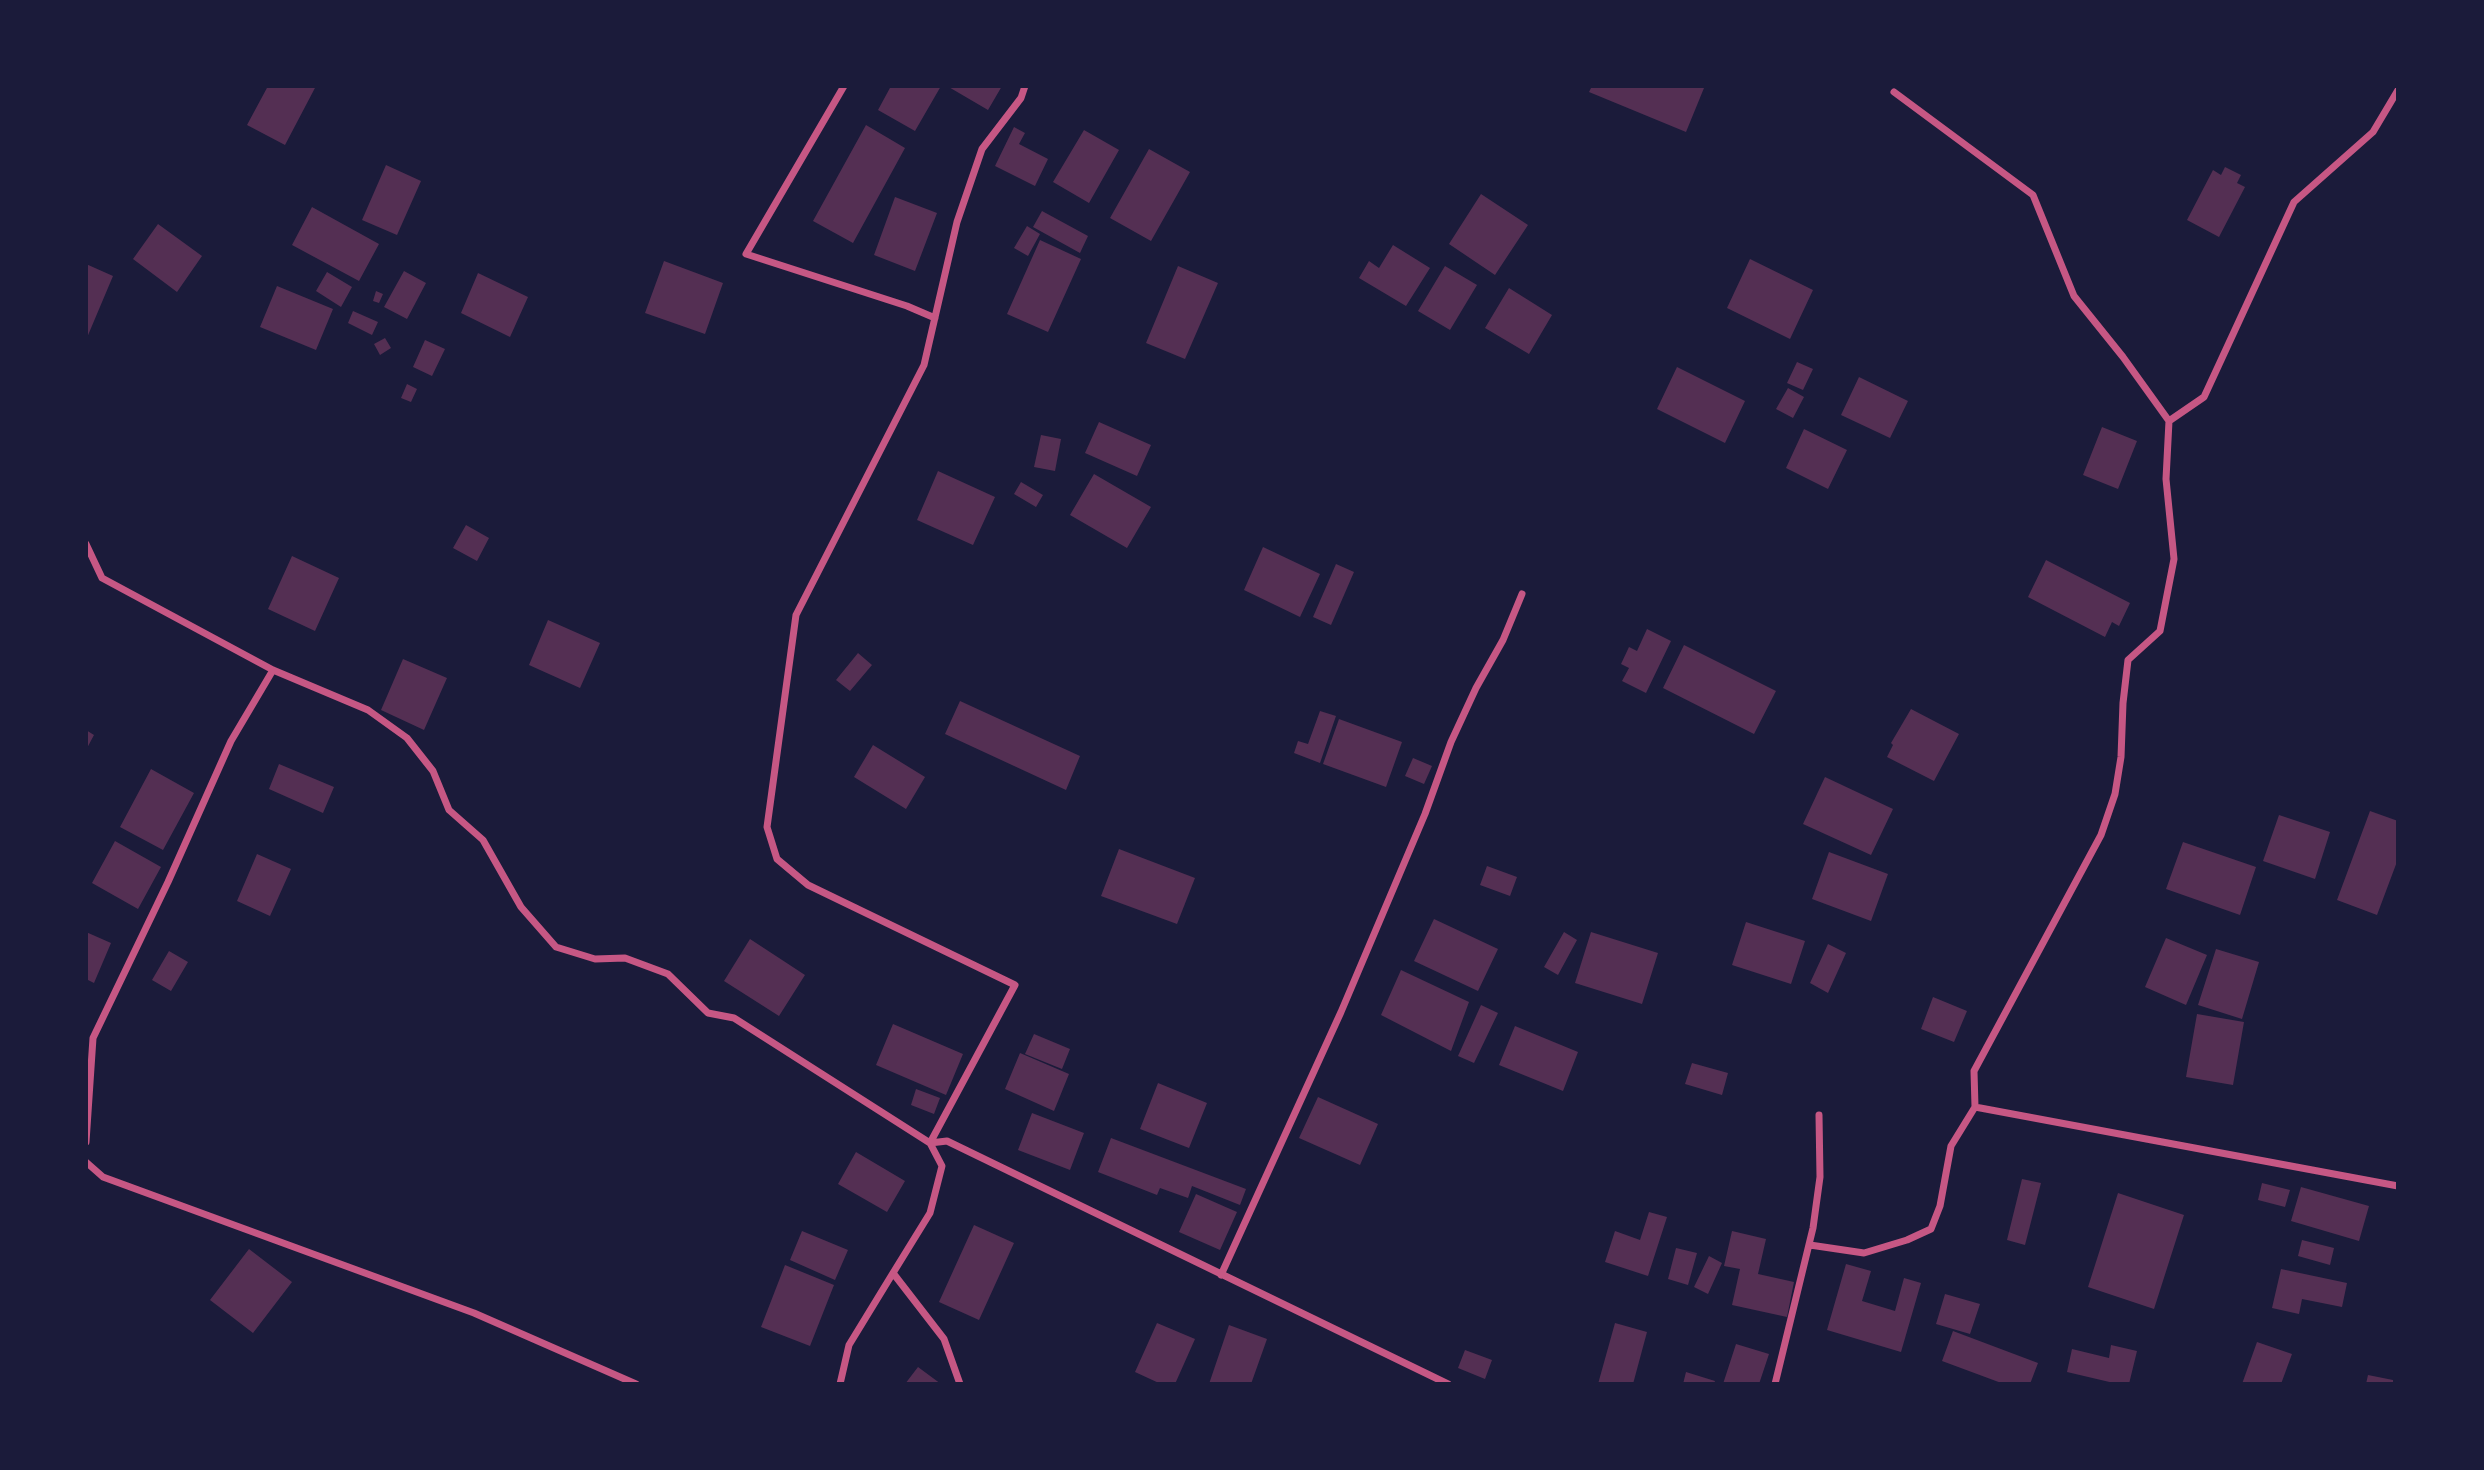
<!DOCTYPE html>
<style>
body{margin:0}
#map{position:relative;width:2484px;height:1470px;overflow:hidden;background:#1b1b3a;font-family:Helvetica,sans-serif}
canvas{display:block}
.frame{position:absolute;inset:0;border:88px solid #1b1b3a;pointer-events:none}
</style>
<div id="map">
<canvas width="2484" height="1470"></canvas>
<div class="frame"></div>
</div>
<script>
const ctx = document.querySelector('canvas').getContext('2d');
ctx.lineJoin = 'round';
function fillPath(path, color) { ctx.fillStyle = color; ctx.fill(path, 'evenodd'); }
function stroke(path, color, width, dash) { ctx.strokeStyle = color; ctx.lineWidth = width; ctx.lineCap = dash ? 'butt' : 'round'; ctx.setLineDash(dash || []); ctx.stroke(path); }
const building = new Path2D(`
 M 268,86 L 316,86 L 285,145 L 247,125 Z
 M 891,86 L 941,86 L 915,131 L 878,110 Z
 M 947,86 L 1002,86 L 988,110 Z
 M 1592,86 L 1699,86 L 1704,88 L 1686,132 L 1589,92 Z
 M 866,125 L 905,148 L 853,243 L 813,221 Z
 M 1014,127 L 1025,133 L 1019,144 L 1048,159 L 1035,186 L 995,166 Z
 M 1084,130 L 1119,150 L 1089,203 L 1053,182 Z
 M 1149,149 L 1190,172 L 1151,241 L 1110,218 Z
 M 386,165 L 421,181 L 397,235 L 362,220 Z
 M 2225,167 L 2241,175 L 2237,183 L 2245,187 L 2219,237 L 2187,220 L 2213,170 L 2221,175 Z
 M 1481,194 L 1528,225 L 1495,275 L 1449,244 Z
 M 895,197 L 937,213 L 915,271 L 874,255 Z
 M 312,207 L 379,244 L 359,281 L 292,245 Z
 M 1042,211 L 1088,236 L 1080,253 L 1033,227 Z
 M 158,224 L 202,256 L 177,292 L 133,259 Z
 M 1027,226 L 1040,234 L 1028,256 L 1014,248 Z
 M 1040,240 L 1081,259 L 1048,332 L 1007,314 Z
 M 1393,245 L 1430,268 L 1406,306 L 1359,278 L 1369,261 L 1379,268 Z
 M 1750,259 L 1813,290 L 1790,339 L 1727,308 Z
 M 664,261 L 723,283 L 705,334 L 645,313 Z
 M 86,264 L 113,276 L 86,340 Z
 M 1178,266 L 1218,283 L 1185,359 L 1146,343 Z
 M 1445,266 L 1477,285 L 1450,330 L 1418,311 Z
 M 404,271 L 426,283 L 407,319 L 384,307 Z
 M 327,272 L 352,287 L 341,307 L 316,291 Z
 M 478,273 L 528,297 L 510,337 L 461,313 Z
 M 277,286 L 333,309 L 316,350 L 260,327 Z
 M 1509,288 L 1552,315 L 1529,354 L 1485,328 Z
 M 376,291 L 383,294 L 379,303 L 373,301 Z
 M 353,311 L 378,322 L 372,335 L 348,323 Z
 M 385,338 L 391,348 L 380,355 L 374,344 Z
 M 425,340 L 445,349 L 432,376 L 413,367 Z
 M 1797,362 L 1813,369 L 1803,390 L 1787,383 Z
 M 1677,367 L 1745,401 L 1725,443 L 1657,409 Z
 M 1859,377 L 1908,401 L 1890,438 L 1841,415 Z
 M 407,384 L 417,389 L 411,402 L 401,398 Z
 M 1788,388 L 1804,397 L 1793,418 L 1776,409 Z
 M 1099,422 L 1151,445 L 1137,476 L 1085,453 Z
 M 2102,427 L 2137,441 L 2118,489 L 2083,475 Z
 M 1804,429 L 1847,450 L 1828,489 L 1786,468 Z
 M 1041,435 L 1061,439 L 1055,471 L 1034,467 Z
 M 938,471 L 995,497 L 973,545 L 917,520 Z
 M 1094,474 L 1151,507 L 1127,548 L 1070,515 Z
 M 1021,482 L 1043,495 L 1036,507 L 1014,494 Z
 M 466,525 L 489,538 L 477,561 L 453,548 Z
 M 1263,547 L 1320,574 L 1300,617 L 1244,590 Z
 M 292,556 L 339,578 L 315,631 L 268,609 Z
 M 2046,560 L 2130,603 L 2119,626 L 2112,622 L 2105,637 L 2028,597 Z
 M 1336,564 L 1354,572 L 1331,625 L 1313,617 Z
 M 548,620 L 600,643 L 580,688 L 529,665 Z
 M 1647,629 L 1671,641 L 1646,693 L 1622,681 L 1629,668 L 1621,664 L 1629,647 L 1637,651 Z
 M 1684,645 L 1776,691 L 1754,734 L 1663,688 Z
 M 858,653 L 872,665 L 850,691 L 836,680 Z
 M 403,659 L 447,678 L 424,730 L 381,710 Z
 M 960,701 L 1080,756 L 1066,790 L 945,734 Z
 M 1911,709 L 1959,734 L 1934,781 L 1887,757 L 1893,745 L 1891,743 Z
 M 1320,711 L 1336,716 L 1320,763 L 1294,753 L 1298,741 L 1308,744 Z
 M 1339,719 L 1402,742 L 1386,787 L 1323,764 Z
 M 86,730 L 94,735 L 86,750 Z
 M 873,745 L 925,777 L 906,809 L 854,777 Z
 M 1413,758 L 1432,766 L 1424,784 L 1405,776 Z
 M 279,764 L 334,787 L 323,813 L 269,789 Z
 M 151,769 L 194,793 L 163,850 L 120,827 Z
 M 1825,777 L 1893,809 L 1871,855 L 1803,824 Z
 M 2370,811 L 2398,821 L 2398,859 L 2377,915 L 2337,900 Z
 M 2279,815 L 2330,832 L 2315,879 L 2263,861 Z
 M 115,841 L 161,867 L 138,909 L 92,883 Z
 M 2183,842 L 2256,867 L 2240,915 L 2166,889 Z
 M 1119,849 L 1195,878 L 1177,924 L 1101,896 Z
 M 1829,852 L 1888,874 L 1871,921 L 1812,899 Z
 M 257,854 L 291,869 L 270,916 L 237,901 Z
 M 1487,866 L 1517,877 L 1510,896 L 1480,885 Z
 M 1434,919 L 1498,949 L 1478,991 L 1414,961 Z
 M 1746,922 L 1805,941 L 1791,984 L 1732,965 Z
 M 86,932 L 111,943 L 94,983 L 86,979 Z
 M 1564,932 L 1577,940 L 1558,975 L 1544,967 Z
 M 1591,932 L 1658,953 L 1642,1004 L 1575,983 Z
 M 2166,938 L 2207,955 L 2186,1005 L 2145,987 Z
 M 750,939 L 805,975 L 779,1016 L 724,981 Z
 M 1828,944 L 1846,953 L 1828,993 L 1810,983 Z
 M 2216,949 L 2259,962 L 2242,1019 L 2198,1005 Z
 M 169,951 L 188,962 L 171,991 L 152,980 Z
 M 1401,970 L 1469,1002 L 1451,1051 L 1381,1015 Z
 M 1933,997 L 1967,1011 L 1954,1042 L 1921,1029 Z
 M 1481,1005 L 1498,1013 L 1474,1063 L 1458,1056 Z
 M 2197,1014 L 2244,1022 L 2233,1085 L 2186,1077 Z
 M 893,1024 L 963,1054 L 946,1095 L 876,1065 Z
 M 1515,1026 L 1578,1052 L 1563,1091 L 1499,1065 Z
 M 1034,1034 L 1070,1049 L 1062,1069 L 1025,1054 Z
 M 1020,1053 L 1069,1074 L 1054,1111 L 1005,1089 Z
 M 1692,1063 L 1728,1073 L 1722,1095 L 1685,1084 Z
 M 1158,1083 L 1207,1103 L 1189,1148 L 1140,1129 Z
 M 916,1089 L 940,1098 L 934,1114 L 911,1105 Z
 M 1318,1097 L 1378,1124 L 1360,1165 L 1299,1138 Z
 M 1032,1113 L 1084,1133 L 1070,1170 L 1018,1150 Z
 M 1111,1138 L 1246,1189 L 1240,1205 L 1192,1186 L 1188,1198 L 1160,1188 L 1157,1195 L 1098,1172 Z
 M 856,1152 L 905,1181 L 887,1212 L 838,1184 Z
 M 2022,1179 L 2041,1183 L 2025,1245 L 2007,1240 Z
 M 2262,1183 L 2290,1190 L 2285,1207 L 2258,1200 Z
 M 2301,1187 L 2369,1206 L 2359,1241 L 2291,1221 Z
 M 2118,1193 L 2184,1215 L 2154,1309 L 2088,1287 Z
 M 1196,1194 L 1237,1212 L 1220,1250 L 1179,1232 Z
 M 1649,1212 L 1667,1217 L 1648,1276 L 1605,1262 L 1615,1231 L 1640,1240 Z
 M 974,1225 L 1014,1243 L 979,1320 L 939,1302 Z
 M 802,1231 L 848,1250 L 835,1280 L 790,1260 Z
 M 1732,1231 L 1766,1239 L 1758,1274 L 1794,1282 L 1787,1317 L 1732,1305 L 1740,1269 L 1724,1266 Z
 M 2302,1240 L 2334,1248 L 2330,1265 L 2298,1256 Z
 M 1676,1248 L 1697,1253 L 1688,1285 L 1668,1279 Z
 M 249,1249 L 292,1282 L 253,1333 L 210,1300 Z
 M 1709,1256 L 1722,1263 L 1708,1294 L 1694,1287 Z
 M 1846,1264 L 1871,1271 L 1862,1301 L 1895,1311 L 1904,1278 L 1921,1283 L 1901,1352 L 1827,1330 Z
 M 785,1265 L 834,1285 L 810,1346 L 761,1327 Z
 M 2281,1269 L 2347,1283 L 2342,1307 L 2302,1299 L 2299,1314 L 2272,1308 Z
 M 1945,1294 L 1980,1304 L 1970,1334 L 1936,1324 Z
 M 1157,1323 L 1195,1339 L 1175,1384 L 1161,1384 L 1135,1372 Z
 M 1615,1323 L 1647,1332 L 1633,1384 L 1598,1384 Z
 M 1229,1325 L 1267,1339 L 1251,1384 L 1209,1384 Z
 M 1953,1331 L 2038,1363 L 2030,1384 L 2004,1384 L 1942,1361 Z
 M 2257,1342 L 2292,1354 L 2281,1384 L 2242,1384 Z
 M 1736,1344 L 1769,1354 L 1759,1384 L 1723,1384 Z
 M 2111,1345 L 2137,1351 L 2129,1384 L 2118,1384 L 2067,1372 L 2072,1349 L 2109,1358 Z
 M 1465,1350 L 1492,1360 L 1485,1379 L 1458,1368 Z
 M 918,1367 L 941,1384 L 905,1384 Z
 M 1686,1372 L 1715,1381 L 1714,1384 L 1683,1384 Z
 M 2368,1375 L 2393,1380 L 2393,1384 L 2366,1384 Z`);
const minor = new Path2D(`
 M 844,86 L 746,254 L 907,306 L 935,318
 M 2169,421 L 2204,397 L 2294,202 L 2373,132 L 2398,90
 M 86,544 L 102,578 L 273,670 L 368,710 L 407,738 L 433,771 L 449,810 L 483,840 L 521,907 L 556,947 L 595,959 L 625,958 L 668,974 L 708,1013 L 734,1018 L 930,1143 L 1015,985 L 808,885 L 777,859 L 767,827 L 796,615 L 924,365 L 957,222 L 982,149 L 1021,98 L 1025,86
 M 1975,1107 L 2398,1186
 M 86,1142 L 93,1038 L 168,882 L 231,741 L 273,670
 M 86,1162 L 103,1177 L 474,1313 L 636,1384
 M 1810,1245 L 1864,1253 L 1907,1240 L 1931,1229 L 1940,1206 L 1951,1146 L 1975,1107 L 1974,1071 L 2101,835 L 2115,794 L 2121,757 L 2123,703 L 2128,660 L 2160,631 L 2174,559 L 2166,479 L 2169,421 L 2123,357 L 2074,296 L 2033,195 L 1894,92
 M 1221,1275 L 1341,1012 L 1425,814 L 1451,742 L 1476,688 L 1503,640 L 1522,594
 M 840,1384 L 849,1345 L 893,1273
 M 960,1384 L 944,1339 L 893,1273 L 930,1213 L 942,1166 L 930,1143 L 947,1141 L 1448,1384
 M 1775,1384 L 1813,1228 L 1820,1177 L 1819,1115`);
fillPath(building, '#542f53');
stroke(minor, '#c65784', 7);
</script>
